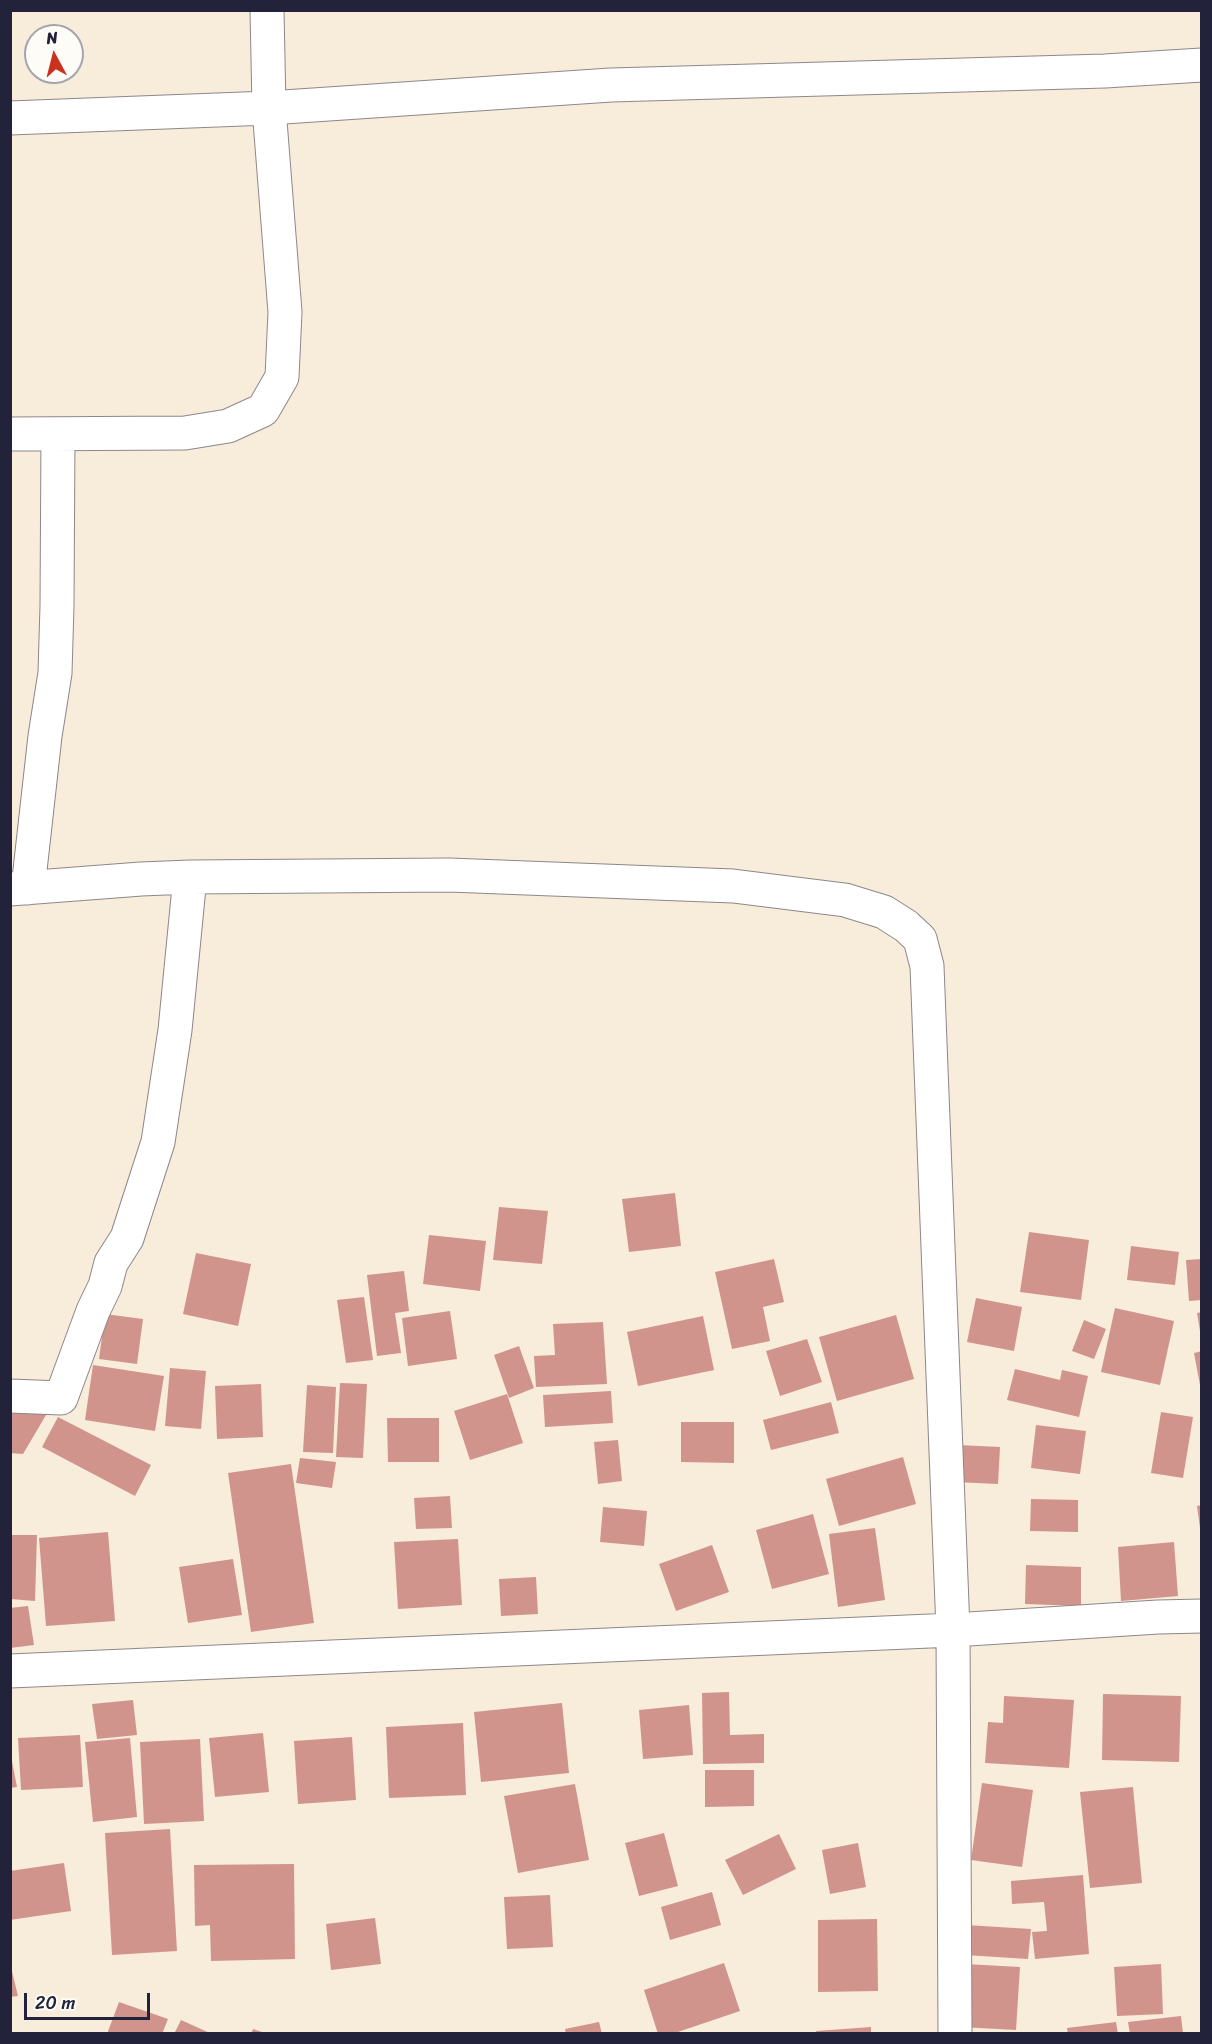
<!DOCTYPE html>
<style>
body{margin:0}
#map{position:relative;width:1212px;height:2044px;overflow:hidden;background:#f8ecda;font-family:Sriracha,sans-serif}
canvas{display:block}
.frame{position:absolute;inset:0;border:12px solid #22223b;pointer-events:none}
.north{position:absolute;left:24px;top:24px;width:60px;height:60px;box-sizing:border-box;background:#fdfcf7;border:2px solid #a5a5ac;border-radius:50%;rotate:353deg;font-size:16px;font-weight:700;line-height:24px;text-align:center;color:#22223b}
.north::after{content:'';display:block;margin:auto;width:21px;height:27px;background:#c8321e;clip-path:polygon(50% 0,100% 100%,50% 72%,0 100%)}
.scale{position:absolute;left:24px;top:1993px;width:126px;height:27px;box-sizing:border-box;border:3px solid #22223b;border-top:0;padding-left:8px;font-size:18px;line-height:21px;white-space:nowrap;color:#22223b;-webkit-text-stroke:4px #fdfcf7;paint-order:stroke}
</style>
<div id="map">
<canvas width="1212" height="2044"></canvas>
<div class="frame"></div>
<div class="north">N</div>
<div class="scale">20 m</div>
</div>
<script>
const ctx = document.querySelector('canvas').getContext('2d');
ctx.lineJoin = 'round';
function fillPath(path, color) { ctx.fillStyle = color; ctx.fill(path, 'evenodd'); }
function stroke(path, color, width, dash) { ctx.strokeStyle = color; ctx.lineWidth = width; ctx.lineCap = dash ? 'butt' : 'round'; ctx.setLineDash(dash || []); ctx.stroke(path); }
const building = new Path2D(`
 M 675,1193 L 681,1246 L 629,1252 L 622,1199 Z
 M 499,1207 L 548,1211 L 542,1264 L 493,1260 Z
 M 1029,1232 L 1089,1240 L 1081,1300 L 1020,1292 Z
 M 429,1235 L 486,1241 L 480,1291 L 423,1284 Z
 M 1131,1246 L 1179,1252 L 1175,1285 L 1127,1280 Z
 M 196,1253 L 251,1264 L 238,1326 L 183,1314 Z
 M 774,1259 L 784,1302 L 763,1307 L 770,1341 L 732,1349 L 715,1272 Z
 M 1202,1259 L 1202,1300 L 1189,1301 L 1186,1260 Z
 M 404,1271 L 409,1311 L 395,1313 L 401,1353 L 377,1356 L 367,1275 Z
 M 364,1297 L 373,1360 L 346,1363 L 337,1300 Z
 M 976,1298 L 1022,1307 L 1014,1351 L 967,1342 Z
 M 1115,1308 L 1174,1321 L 1160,1385 L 1101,1372 Z
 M 450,1311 L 457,1359 L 408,1366 L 402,1318 Z
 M 1202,1312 L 1202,1331 L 1200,1331 L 1197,1313 Z
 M 105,1314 L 143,1319 L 137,1364 L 99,1359 Z
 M 896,1315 L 914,1379 L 837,1401 L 819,1337 Z
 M 703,1316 L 714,1370 L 638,1386 L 627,1332 Z
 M 1084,1320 L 1106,1329 L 1094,1359 L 1072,1351 Z
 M 603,1322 L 607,1384 L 536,1387 L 534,1356 L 555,1355 L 553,1324 Z
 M 807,1339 L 822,1382 L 780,1396 L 766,1351 Z
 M 519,1346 L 534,1388 L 509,1398 L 494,1355 Z
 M 1202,1351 L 1202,1385 L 1200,1385 L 1194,1353 Z
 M 93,1365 L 164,1376 L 155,1431 L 85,1420 Z
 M 170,1368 L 206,1371 L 201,1429 L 165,1426 Z
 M 1015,1369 L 1060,1380 L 1062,1370 L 1088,1376 L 1079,1417 L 1007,1400 Z
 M 340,1383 L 367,1384 L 363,1458 L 336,1457 Z
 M 261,1384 L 263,1437 L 217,1439 L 215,1386 Z
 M 307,1385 L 336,1387 L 333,1453 L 303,1452 Z
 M 611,1391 L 613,1423 L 545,1427 L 543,1395 Z
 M 507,1394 L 523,1443 L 470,1460 L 454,1411 Z
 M 831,1402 L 839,1433 L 771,1450 L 763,1420 Z
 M 10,1409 L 49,1410 L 23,1454 L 10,1453 Z
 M 1161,1412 L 1193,1417 L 1183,1478 L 1151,1473 Z
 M 58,1417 L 151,1465 L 135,1496 L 42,1447 Z
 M 387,1418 L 439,1418 L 439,1462 L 388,1462 Z
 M 681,1422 L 734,1422 L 734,1463 L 681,1462 Z
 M 1036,1425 L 1086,1431 L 1080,1474 L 1031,1468 Z
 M 618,1440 L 622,1481 L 598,1484 L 594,1442 Z
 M 958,1445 L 1000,1447 L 998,1484 L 955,1482 Z
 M 903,1457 L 916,1504 L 839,1526 L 826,1479 Z
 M 300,1458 L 336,1462 L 332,1488 L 296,1483 Z
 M 291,1464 L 314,1623 L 251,1632 L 228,1473 Z
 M 450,1496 L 452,1528 L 416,1529 L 414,1498 Z
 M 1031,1499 L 1078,1500 L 1078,1532 L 1030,1531 Z
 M 1202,1505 L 1202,1528 L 1200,1528 L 1197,1506 Z
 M 603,1507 L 647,1511 L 644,1546 L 600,1542 Z
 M 813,1514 L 829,1574 L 772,1589 L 756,1530 Z
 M 875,1528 L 885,1600 L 838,1607 L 829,1534 Z
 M 108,1532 L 115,1621 L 46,1626 L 39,1538 Z
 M 12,1535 L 37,1535 L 35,1601 L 10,1599 Z
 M 458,1539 L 462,1605 L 398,1609 L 394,1542 Z
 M 1174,1542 L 1178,1596 L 1121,1601 L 1118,1547 Z
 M 712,1545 L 729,1592 L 676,1611 L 659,1564 Z
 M 233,1559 L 242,1615 L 188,1623 L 179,1567 Z
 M 1026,1565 L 1081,1567 L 1081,1606 L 1025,1604 Z
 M 536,1577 L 538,1614 L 501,1616 L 499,1579 Z
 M 28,1606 L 34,1645 L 10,1648 L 10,1608 Z
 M 729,1692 L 730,1735 L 764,1734 L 764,1763 L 703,1764 L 702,1693 Z
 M 1103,1694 L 1181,1696 L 1179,1762 L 1102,1760 Z
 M 1004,1696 L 1074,1700 L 1069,1768 L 985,1763 L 988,1722 L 1003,1723 Z
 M 133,1700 L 137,1735 L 97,1739 L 92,1704 Z
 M 562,1703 L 569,1773 L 481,1782 L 474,1712 Z
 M 689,1705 L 693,1755 L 643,1759 L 639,1710 Z
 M 463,1723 L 466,1795 L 389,1798 L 386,1727 Z
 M 263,1733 L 269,1792 L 215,1797 L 209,1738 Z
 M 80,1735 L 83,1787 L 21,1790 L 18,1738 Z
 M 352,1737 L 356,1800 L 298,1804 L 294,1741 Z
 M 130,1738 L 137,1817 L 93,1822 L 85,1742 Z
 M 200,1739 L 204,1821 L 144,1824 L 140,1742 Z
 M 10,1751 L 17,1787 L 10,1788 Z
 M 705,1770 L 754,1770 L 754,1806 L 705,1807 Z
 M 982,1783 L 1033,1790 L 1022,1867 L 971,1860 Z
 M 575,1784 L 589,1860 L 518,1873 L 504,1796 Z
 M 1133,1787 L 1142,1883 L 1090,1888 L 1080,1792 Z
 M 170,1829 L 177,1951 L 112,1955 L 105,1833 Z
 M 664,1833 L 678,1886 L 639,1896 L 625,1843 Z
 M 779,1834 L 796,1869 L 743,1895 L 725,1860 Z
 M 858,1843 L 866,1887 L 830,1894 L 822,1850 Z
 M 64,1863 L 71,1911 L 10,1920 L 10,1871 Z
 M 294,1864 L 295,1959 L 211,1961 L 210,1925 L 195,1926 L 194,1865 Z
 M 1083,1875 L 1089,1954 L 1035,1959 L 1032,1932 L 1047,1931 L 1044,1902 L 1012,1904 L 1011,1881 Z
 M 712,1892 L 721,1925 L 670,1940 L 661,1907 Z
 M 550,1895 L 553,1947 L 507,1949 L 504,1897 Z
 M 375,1918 L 381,1964 L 331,1970 L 326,1924 Z
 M 877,1919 L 878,1991 L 818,1992 L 818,1920 Z
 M 966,1925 L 1031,1929 L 1028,1959 L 965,1955 Z
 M 10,1963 L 18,1996 L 10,1997 Z
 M 724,1963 L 740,2011 L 672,2034 L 658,2034 L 644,1990 Z
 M 965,1964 L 1020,1967 L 1016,2030 L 960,2027 Z
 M 1161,1964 L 1163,2014 L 1117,2016 L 1114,1967 Z
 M 119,2002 L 168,2019 L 162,2034 L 107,2034 Z
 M 1181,2016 L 1183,2034 L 1130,2034 L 1128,2022 Z
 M 181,2020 L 212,2034 L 174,2034 Z
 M 599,2022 L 602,2034 L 566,2034 L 565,2029 Z
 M 1116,2022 L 1118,2034 L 1068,2034 L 1067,2028 Z
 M 871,2027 L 871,2034 L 817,2034 L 816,2031 Z
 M 253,2029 L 265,2033 L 265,2034 L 251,2034 Z`);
const street = new Path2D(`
 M 10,118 L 269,108 L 611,85 L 1105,71 L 1202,65
 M 10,434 L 185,433 L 228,426 L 263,410 L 282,377 L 285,312 L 269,108 L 267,10
 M 28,888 L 45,736 L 55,673 L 57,606 L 58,434
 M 10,889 L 141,879 L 190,877 L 449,875 L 733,886 L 845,900 L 884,912 L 906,926 L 920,939 L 927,966 L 953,1630 L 955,2034
 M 10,1396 L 61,1398 L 93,1311 L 105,1286 L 111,1263 L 127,1238 L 158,1142 L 175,1030 L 190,877
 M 10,1671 L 953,1630 L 1158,1617 L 1202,1616`);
fillPath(building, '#d1948c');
stroke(street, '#8d878a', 35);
stroke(street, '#fff', 33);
</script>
